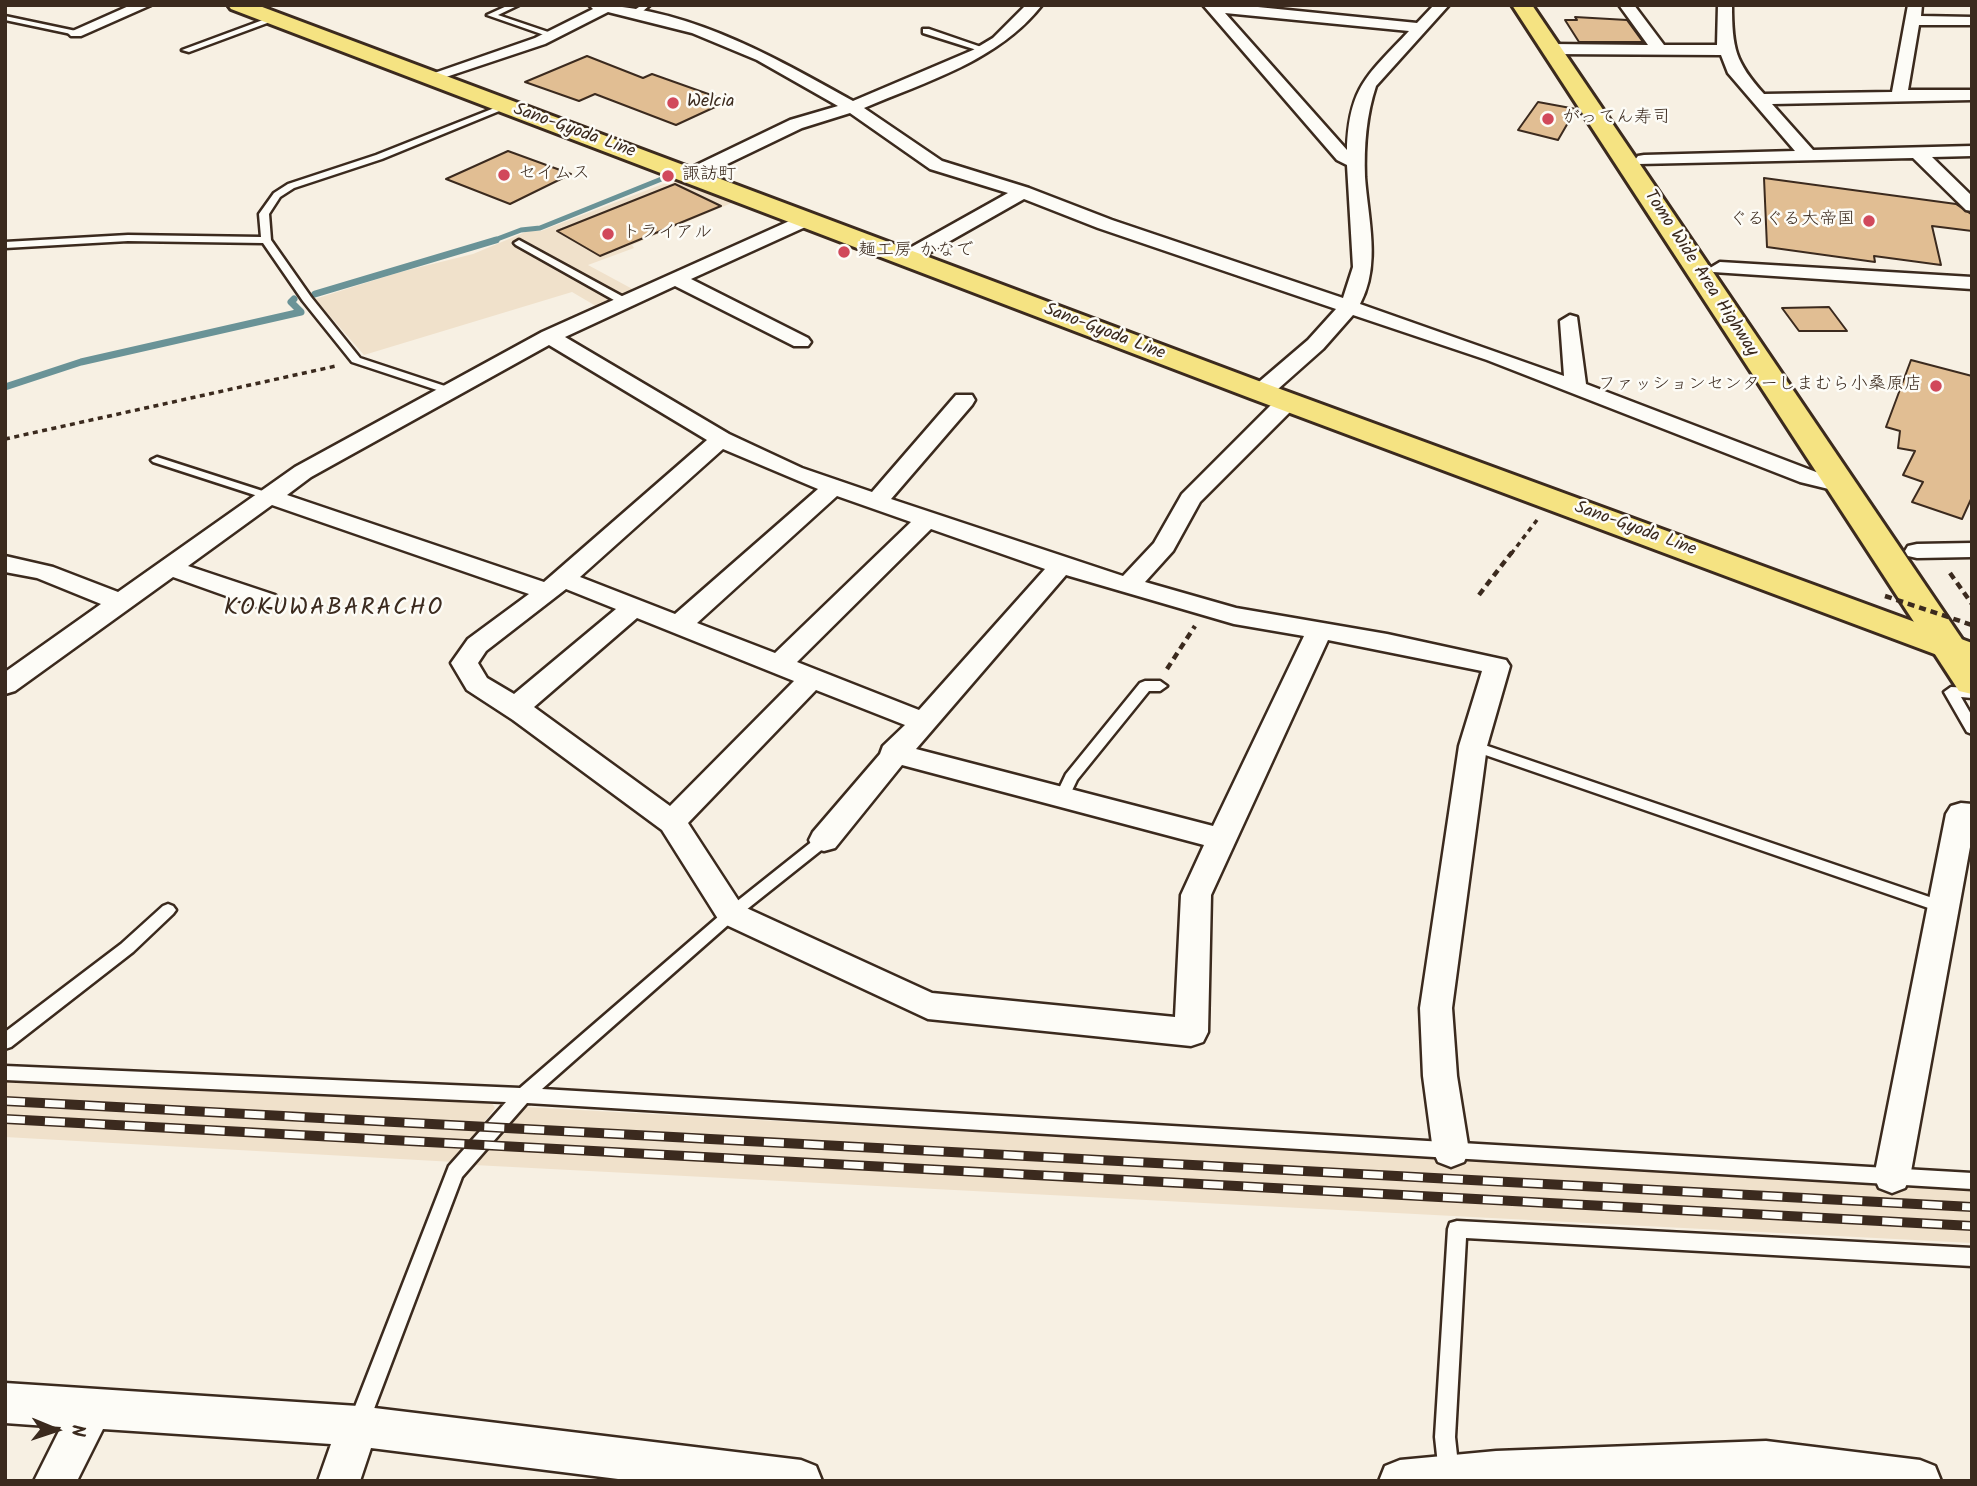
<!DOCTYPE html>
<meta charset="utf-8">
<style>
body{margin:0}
#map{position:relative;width:1977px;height:1486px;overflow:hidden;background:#f7f0e3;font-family:Kalam,sans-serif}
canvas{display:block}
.frame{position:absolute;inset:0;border:7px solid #3b2a1e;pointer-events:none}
.north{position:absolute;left:21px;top:1395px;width:70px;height:70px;-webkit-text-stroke:5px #fdfcf7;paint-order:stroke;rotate:92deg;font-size:19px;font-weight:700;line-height:28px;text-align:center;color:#3b2a1e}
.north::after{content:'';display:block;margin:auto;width:24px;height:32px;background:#3b2a1e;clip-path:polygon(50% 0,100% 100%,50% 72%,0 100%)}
</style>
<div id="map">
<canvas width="1977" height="1486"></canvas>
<div class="frame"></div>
<div class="north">N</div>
</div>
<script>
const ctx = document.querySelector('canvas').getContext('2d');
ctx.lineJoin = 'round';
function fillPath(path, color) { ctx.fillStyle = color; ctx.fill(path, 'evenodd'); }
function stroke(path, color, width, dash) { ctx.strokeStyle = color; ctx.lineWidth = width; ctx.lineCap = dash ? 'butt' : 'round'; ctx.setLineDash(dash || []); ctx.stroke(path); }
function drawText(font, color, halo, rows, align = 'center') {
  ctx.font = font + ' Kalam,"Klee One",sans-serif'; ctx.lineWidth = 5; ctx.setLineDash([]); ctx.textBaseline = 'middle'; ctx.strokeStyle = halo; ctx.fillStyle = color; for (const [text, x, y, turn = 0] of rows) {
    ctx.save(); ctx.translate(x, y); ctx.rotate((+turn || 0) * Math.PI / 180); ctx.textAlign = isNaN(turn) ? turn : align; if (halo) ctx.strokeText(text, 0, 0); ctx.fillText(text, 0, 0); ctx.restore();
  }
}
const built = new Path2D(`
 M 676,179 L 734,202 L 632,245 L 634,248 L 588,265 L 638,292 L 601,309 L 572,292 L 364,355 L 315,299 L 400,272 L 473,254 L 528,231 L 541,231 Z
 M 5,1078 L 492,1103 L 495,1108 L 454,1162 L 5,1137 Z
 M 526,1107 L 1972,1188 L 1972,1243 L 474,1165 Z`);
const streamFar1 = new Path2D(`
 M 492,241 L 521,230 L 540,228 L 664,178`);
const stream = new Path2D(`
 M 315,294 L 496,240
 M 5,387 L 81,362 L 301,312 L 291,302 L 294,299`);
const building = new Path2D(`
 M 1575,17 L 1627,20 L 1643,42 L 1579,42 L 1565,20 L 1577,20 Z
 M 587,56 L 643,78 L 652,74 L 728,101 L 676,125 L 595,94 L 579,101 L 525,82 Z
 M 1538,102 L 1576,109 L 1558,140 L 1518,130 Z
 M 508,151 L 571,174 L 510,204 L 446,179 Z
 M 1764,178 L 1956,204 L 1971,214 L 1972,231 L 1932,226 L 1941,265 L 1874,256 L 1875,262 L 1767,247 Z
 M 675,184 L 721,206 L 600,256 L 557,231 Z
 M 1829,307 L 1847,331 L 1799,331 L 1782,308 Z
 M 1911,360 L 1972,376 L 1972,497 L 1962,519 L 1912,502 L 1923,482 L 1903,475 L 1915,451 L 1898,448 L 1900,431 L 1886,427 Z`);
const pathFar1 = new Path2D(`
 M 5,439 L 336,366
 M 1511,554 L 1537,520`);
const path = new Path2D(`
 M 1950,573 L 1972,604
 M 1479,595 L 1512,552
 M 1167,669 L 1195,626`);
const service = new Path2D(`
 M 509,5 L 519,5 L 498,15 L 557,35 L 550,37 L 487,15 Z
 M 642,5 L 650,5 L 636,17 L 630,17 L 630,13 Z
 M 5,16 L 76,31 L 80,33 L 76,35 L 5,20 Z
 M 271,17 L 278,19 L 189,52 L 182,50 Z
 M 923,29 L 929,29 L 987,49 L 980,51 L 923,33 Z
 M 502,105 L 509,107 L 382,159 L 294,188 L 280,197 L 269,214 L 271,240 L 311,297 L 360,358 L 457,390 L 457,394 L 449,394 L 352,362 L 303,301 L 263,243 L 128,241 L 5,248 L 5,242 L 128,235 L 261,237 L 259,214 L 274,193 L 288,184 L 376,155 Z
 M 519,240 L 629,300 L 630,302 L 621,304 L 516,245 L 514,243 Z
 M 157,457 L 272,494 L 274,496 L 272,498 L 264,498 L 153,462 L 151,460 Z
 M 1145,681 L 1160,681 L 1167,686 L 1160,691 L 1149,691 L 1077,780 L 1067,801 L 1057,801 L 1055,797 L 1066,774 L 1140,683 Z
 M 1951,687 L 1972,688 L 1972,698 L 1961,697 L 1972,716 L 1972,734 L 1967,732 L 1944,692 Z
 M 1473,741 L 1950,904 L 1953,908 L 1950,912 L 1940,912 L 1468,749 L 1466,746 Z
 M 824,835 L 829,836 L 831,840 L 829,844 L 736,918 L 542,1089 L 1972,1173 L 1972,1189 L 527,1103 L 462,1177 L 369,1422 L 366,1429 L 359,1432 L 352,1429 L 349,1422 L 449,1166 L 506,1102 L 5,1080 L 5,1066 L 520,1088 L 726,910 L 819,836 Z
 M 168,904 L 173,906 L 176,910 L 173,914 L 133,952 L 11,1047 L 5,1049 L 5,1032 L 121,944 L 163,906 Z
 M 1457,1221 L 1972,1248 L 1972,1266 L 1466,1238 L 1455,1437 L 1459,1474 L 1457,1481 L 1441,1481 L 1439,1474 L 1435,1437 L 1448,1229 L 1450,1223 Z`);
const minor = new Path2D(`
 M 131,5 L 151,5 L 81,36 L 71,36 L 68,33 Z
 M 589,5 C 684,5 772,56 853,101 L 973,50 L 993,38 L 1026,5 L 1042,5 C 998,61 927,81 864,108 L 942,161 L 1029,188 L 1112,220 L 1343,298 L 1353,267 L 1347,165 L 1337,160 L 1203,5 L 1238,5 L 1417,23 L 1434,5 L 1449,5 L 1376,86 C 1366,116 1364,146 1365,177 C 1368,219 1381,265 1360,304 L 1564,376 L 1560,321 L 1570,315 L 1577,317 L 1586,384 L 1816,472 L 1849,480 L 1853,485 L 1849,490 L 1841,492 L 1800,482 L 1487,360 L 1353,315 L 1323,349 L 1269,397 L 1253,397 L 1250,392 L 1253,387 L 1308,340 L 1336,309 L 1098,228 L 1024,199 L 913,262 L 899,262 L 896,258 L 899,254 L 1008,193 L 930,169 L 850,113 L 802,128 L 696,179 L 684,179 L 681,175 L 684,171 L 790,120 L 838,106 L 757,60 L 692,33 L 608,12 L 545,44 L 428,83 L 420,78 L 535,38 L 593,9 ZM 1225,13 L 1409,31 C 1368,75 1349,86 1347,150 Z
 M 1619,5 L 1634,5 L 1664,45 L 1717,45 L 1718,5 L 1732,5 C 1732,48 1735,62 1764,94 L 1892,92 L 1908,5 L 1922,5 L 1921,16 L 1972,17 L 1972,25 L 1919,25 L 1908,90 L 1972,90 L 1972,100 L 1772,104 L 1813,150 L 1972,146 L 1972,156 L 1932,157 L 1972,196 L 1972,211 L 1966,210 L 1913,158 L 1638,164 L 1635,160 L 1638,156 L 1644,155 L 1795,151 L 1728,73 L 1721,55 L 1551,54 L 1543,49 L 1551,44 L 1648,45 Z
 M 805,214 L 812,216 L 814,220 L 812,224 L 691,279 L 808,338 L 811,342 L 808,346 L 794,346 L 675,286 L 565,337 L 729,434 L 802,468 L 872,492 L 956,395 L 972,395 L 975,400 L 972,405 L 891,499 L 1123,576 L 1154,543 L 1182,494 L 1279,397 L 1295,397 L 1298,402 L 1295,407 L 1200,502 L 1173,551 L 1145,582 L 1236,608 L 1387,634 L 1506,660 L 1510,666 L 1487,746 L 1452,1008 L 1457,1076 L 1469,1151 L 1464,1162 L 1451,1167 L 1438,1162 L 1433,1151 L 1423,1076 L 1420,1008 L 1459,746 L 1482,671 L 1328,640 L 1211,895 L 1208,1032 L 1203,1042 L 1191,1046 L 928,1019 L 720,922 L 662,830 L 513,720 L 467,690 L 451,663 L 468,639 L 529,594 L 272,505 L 188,566 L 275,595 L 279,601 L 275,607 L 257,607 L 173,577 L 15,691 L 5,694 L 5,672 L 101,604 L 37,578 L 5,572 L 5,556 L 53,567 L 118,592 L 295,467 L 542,332 ZM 549,345 L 707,440 L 544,582 L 287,495 L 311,477 ZM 723,449 L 818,489 L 675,614 L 580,577 ZM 837,496 L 911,522 L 775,653 L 697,623 ZM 931,529 L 1045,569 L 919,710 L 797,662 ZM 1066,575 L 1234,624 L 1304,636 L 1213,826 L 916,749 ZM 566,589 L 616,609 L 514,694 L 487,678 L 478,663 L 486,651 ZM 637,618 L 794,681 L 670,806 L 534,707 ZM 816,690 L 905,725 L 883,746 L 880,754 L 813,832 L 809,840 L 813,848 L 824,851 L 835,848 L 902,765 L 1204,845 L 1181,895 L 1175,1017 L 932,993 L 742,906 L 688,823 Z
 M 1720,262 L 1972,277 L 1972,289 L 1713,272 L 1710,268 Z
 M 1972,543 L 1972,557 L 1917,558 L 1908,556 L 1905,551 L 1908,546 L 1917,544 Z
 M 1961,803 L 1972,804 L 1972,836 L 1910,1177 L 1905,1188 L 1892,1193 L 1879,1188 L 1874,1177 L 1946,814 L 1951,806 Z
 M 5,1383 L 358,1406 L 801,1460 L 816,1466 L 822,1481 L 634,1481 L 371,1448 L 360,1481 L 318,1481 L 331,1444 L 103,1429 L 77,1481 L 34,1481 L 61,1427 L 5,1423 Z
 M 1766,1441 L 1920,1460 L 1935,1466 L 1941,1481 L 1379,1481 L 1385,1466 L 1400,1460 L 1496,1451 Z`);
const primary = new Path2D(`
 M 228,5 L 257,5 L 1272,386 L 1972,643 L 1972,668 L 1250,398 L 231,9 Z`);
const trunk = new Path2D(`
 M 1512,5 L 1532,5 L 1972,654 L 1972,694 L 1959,691 Z`);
const rail = new Path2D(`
 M 5,1101 L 1972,1207
 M 5,1119 L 1972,1226`);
const pathBridge = new Path2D(`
 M 1885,596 L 1972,625`);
const markers = [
 [673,103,7,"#d1495b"],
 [1548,119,7,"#d1495b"],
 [504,175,7,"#d1495b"],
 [668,176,7,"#d1495b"],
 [1869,221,7,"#d1495b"],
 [608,234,7,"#d1495b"],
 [844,252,7,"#d1495b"],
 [1936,386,7,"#d1495b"]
];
const farPoinames = [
 ["Welcia",687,103],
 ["がってん寿司",1562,119],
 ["セイムス",518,175],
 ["諏訪町",682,176],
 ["ぐるぐる大帝国",1855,221,"right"],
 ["トライアル",622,234],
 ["麺工房 かなで",858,252],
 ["ファッションセンターしまむら小桑原店",1922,386,"right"]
];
const farStreetnames = [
 ["Sano-Gyoda Line",574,132,20],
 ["Tomo Wide Area Highway",1700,274,57],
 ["Sano-Gyoda Line",1104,333,21],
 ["Sano-Gyoda Line",1635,530,20]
];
const quarterNames = [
 ["KOKUWABARACHO",334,610]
];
fillPath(built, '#f0e1cb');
stroke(streamFar1, '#6a9397', 5);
stroke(stream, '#6a9397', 7);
fillPath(building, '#e1be93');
stroke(building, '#3b2a1e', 2);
stroke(service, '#3b2a1e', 5);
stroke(minor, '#3b2a1e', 5);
stroke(primary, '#3b2a1e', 6);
stroke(trunk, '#3b2a1e', 6);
stroke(pathFar1, '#3b2a1e', 3.5, [5, 4.5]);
stroke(path, '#3b2a1e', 4.5, [7, 5]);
fillPath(service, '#fdfcf7');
fillPath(minor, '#fdfcf7');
fillPath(primary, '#f5e382');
fillPath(trunk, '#f5e382');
stroke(rail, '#3b2a1e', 10);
stroke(rail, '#fdfcf7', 7, [20]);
stroke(pathBridge, '#3b2a1e', 4.5, [7, 5]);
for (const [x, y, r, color] of markers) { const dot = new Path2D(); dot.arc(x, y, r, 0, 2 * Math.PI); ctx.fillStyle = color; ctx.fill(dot); stroke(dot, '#fdfcf7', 2.5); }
drawText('18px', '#3b2a1e', '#fdfcf7', farPoinames, 'left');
drawText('18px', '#3b2a1e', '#fdfcf7', farStreetnames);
ctx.letterSpacing = '2px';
drawText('24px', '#3b2a1e', '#fdfcf7', quarterNames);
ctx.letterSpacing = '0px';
</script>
